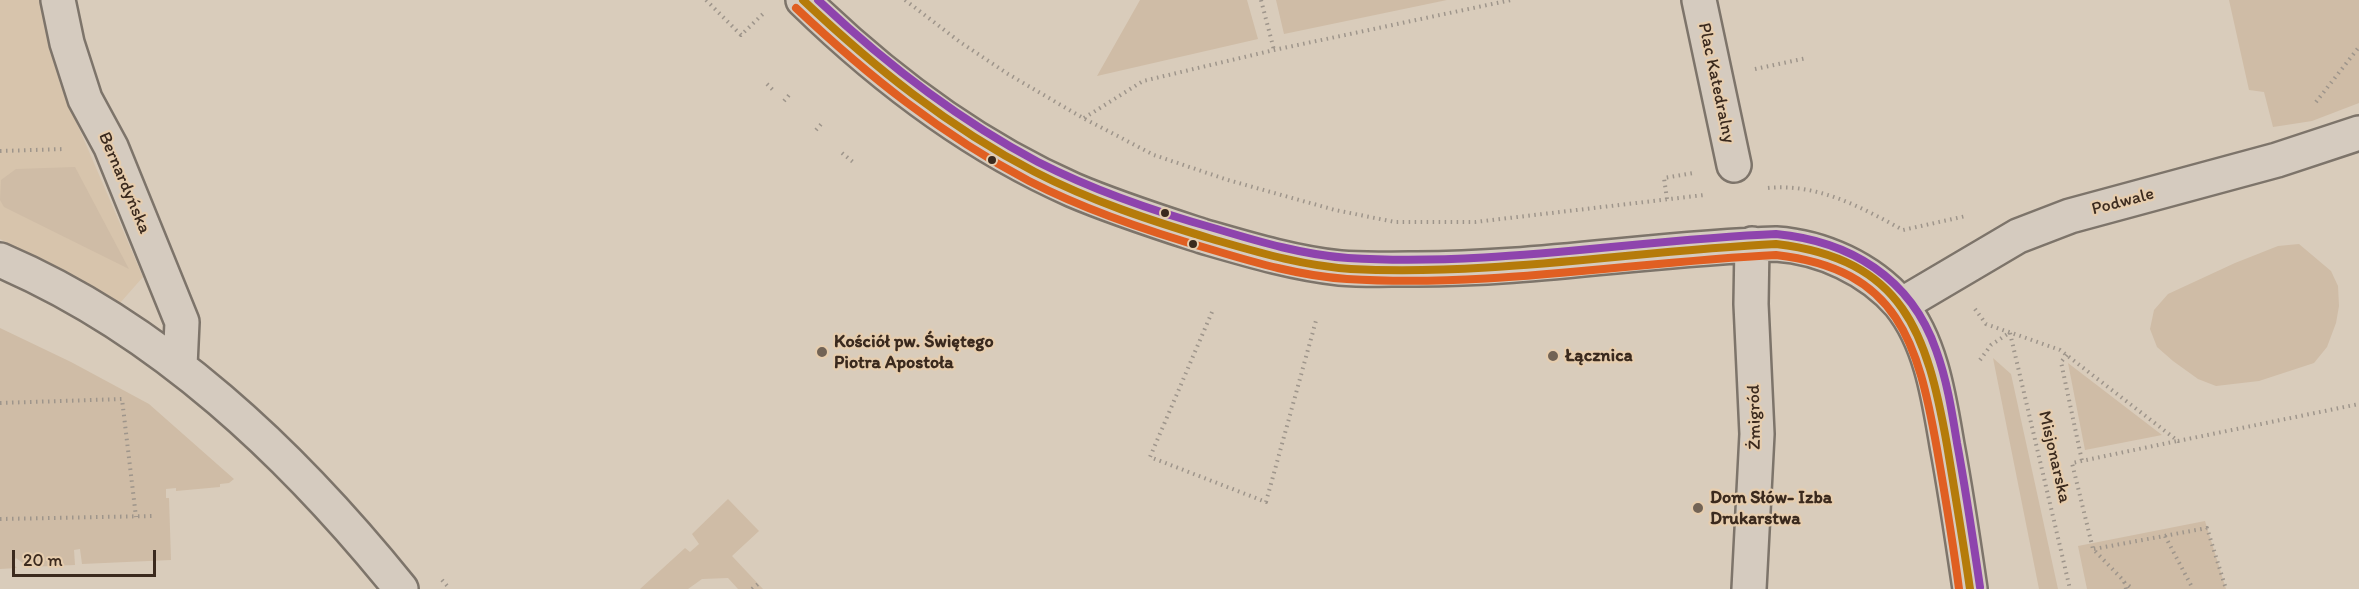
<!DOCTYPE html>
<meta charset="utf-8">
<style>
body{margin:0}
#map{position:relative;width:2359px;height:589px;overflow:hidden;background:#d9ccbb;font-family:Itim,sans-serif}
canvas{display:block}
.scale{position:absolute;left:12px;top:550px;width:144px;height:27px;box-sizing:border-box;border:3px solid #3b2a1e;border-top:0;padding-left:8px;font-size:18px;line-height:21px;white-space:nowrap;color:#3b2a1e;-webkit-text-stroke:4px #e6cdae;paint-order:stroke}
</style>
<div id="map">
<canvas width="2359" height="589"></canvas>
<div class="scale">20 m</div>
</div>
<script>
const ctx = document.querySelector('canvas').getContext('2d');
ctx.lineJoin = 'round';
function fillPath(path, color) { ctx.fillStyle = color; ctx.fill(path, 'evenodd'); }
function stroke(path, color, width, dash) { ctx.strokeStyle = color; ctx.lineWidth = width; ctx.lineCap = dash ? 'butt' : 'round'; ctx.setLineDash(dash || []); ctx.stroke(path); }
function drawText(font, color, halo, rows, align = 'center') {
  ctx.font = font + ' Itim,sans-serif'; ctx.lineWidth = 4.5; ctx.setLineDash([]); ctx.textBaseline = 'middle'; ctx.strokeStyle = halo; ctx.fillStyle = color; for (const [text, x, y, turn = 0] of rows) {
    ctx.save(); ctx.translate(x, y); ctx.rotate((+turn || 0) * Math.PI / 180); ctx.textAlign = isNaN(turn) ? turn : align; if (halo) ctx.strokeText(text, 0, 0); ctx.fillText(text, 0, 0); ctx.restore();
  }
}
const built = new Path2D(`
 M 0,0 L 42,0 L 60,84 L 143,277 L 120,303 L 0,239 Z`);
const green = new Path2D(`
 M 1140,0 L 1247,0 L 1258,39 L 1097,76 Z
 M 1276,0 L 1447,0 L 1284,34 Z
 M 2229,0 L 2359,0 L 2359,103 L 2312,121 L 2273,127 L 2264,92 L 2249,90 Z
 M 75,167 L 129,269 L 4,207 L 0,200 L 1,180 L 16,169 Z
 M 2299,244 L 2331,271 L 2338,286 L 2339,306 L 2336,323 L 2327,347 L 2314,363 L 2259,381 L 2216,386 L 2198,379 L 2173,361 L 2157,347 L 2150,329 L 2154,310 L 2168,294 L 2235,263 L 2278,246 Z
 M 0,328 L 71,362 L 149,404 L 234,479 L 229,483 L 220,484 L 220,487 L 176,491 L 176,488 L 166,489 L 166,498 L 169,498 L 171,560 L 82,564 L 80,549 L 74,550 L 75,565 L 28,567 L 16,558 L 12,563 L 17,568 L 0,569 Z
 M 1993,358 L 2011,374 L 2058,589 L 2039,589 Z
 M 2068,363 L 2162,435 L 2085,450 Z
 M 728,499 L 759,531 L 732,556 L 763,589 L 738,589 L 728,578 L 702,579 L 688,589 L 640,589 L 685,548 L 690,552 L 699,544 L 692,534 Z
 M 2205,521 L 2226,589 L 2087,589 L 2078,546 Z`);
const path = new Path2D(`
 M 706,0 L 741,35 L 765,12
 M 905,0 L 960,42 L 1008,74 L 1083,118 L 1154,155 L 1228,180 L 1335,210 L 1395,222 L 1475,222 L 1704,195
 M 1261,0 L 1274,50
 M 1755,69 L 1807,58
 M 767,84 L 774,91
 M 784,101 L 790,94
 M 2316,102 L 2359,47
 M 1084,118 L 1143,81 L 1274,50 L 1511,0
 M 816,130 L 823,122
 M 0,151 L 65,149
 M 842,153 L 853,162
 M 1768,188 C 1817,183 1861,207 1903,230 L 1966,216
 M 1667,199 L 1664,178 L 1693,173
 M 1975,309 L 1986,324 L 2060,350 L 2178,441 L 2359,404
 M 1212,312 L 1150,457 L 1266,502 L 1317,317
 M 2010,333 L 2070,589
 M 2067,355 L 2061,362 L 2082,461
 M 1980,360 L 1991,345 L 2009,333
 M 0,403 L 122,399 L 136,517
 M 0,519 L 152,516
 M 2165,536 L 2193,589
 M 2094,549 L 2207,528 L 2226,589
 M 442,580 L 450,589
 M 2124,582 L 2133,589
 M 752,589 L 758,584
 M 2126,589 L 2124,581 L 2093,549 L 2072,463 L 2177,441`);
const minor = new Path2D(`
 M 58,0 L 67,43 L 85,99 L 111,147 L 182,322 L 180,366
 M 803,0 C 882,77 971,145 1073,190 C 1115,208 1159,222 1202,236 C 1247,249 1293,263 1340,268 C 1363,270 1386,269 1409,269 C 1532,270 1654,248 1776,244 C 1822,247 1870,269 1900,304 C 1931,342 1939,398 1947,445 C 1956,493 1963,541 1970,589
 M 1699,0 L 1734,165
 M 0,260 C 161,329 292,454 401,589
 M 1901,305 L 2018,236 L 2070,216 L 2277,160 L 2359,133
 M 1749,589 L 1757,434 L 1751,304 L 1752,244`);
const bus1 = new Path2D(`
 M 803,0 C 873,66 948,127 1035,172 C 1091,201 1152,221 1212,239 C 1257,252 1303,266 1351,269 C 1493,276 1634,251 1776,244 C 1904,259 1927,333 1947,445 C 1955,493 1963,541 1970,589`);
const bus2 = new Path2D(`
 M 796,8 C 867,75 942,135 1029,181 C 1087,211 1150,232 1213,250 C 1256,263 1301,276 1347,279 C 1490,288 1633,262 1776,255 C 1899,269 1918,343 1937,449 C 1945,495 1953,542 1959,589`);
const bus3 = new Path2D(`
 M 818,0 C 885,63 957,119 1038,162 C 1095,191 1156,212 1217,229 C 1260,242 1304,255 1348,258 C 1491,267 1634,240 1776,234 C 1850,241 1911,278 1936,350 C 1947,380 1952,412 1957,443 C 1966,491 1973,539 1980,587`);
const markers = [
 [992,160,5,"#3b2a1e"],
 [1165,213,5,"#3b2a1e"],
 [1193,244,5,"#3b2a1e"],
 [822,352,6,"#726355"],
 [1553,356,6,"#726355"],
 [1698,508,6,"#726355"]
];
const streetNames = [
 ["Plac Katedralny",1716,83,78],
 ["Bernardyńska",124,183,67],
 ["Podwale",2123,202,-15],
 ["Żmigród",1755,417,-91],
 ["Misjonarska",2054,457,77]
];
const poiNames = [
 ["Kościół pw. Świętego",834,342],
 ["Piotra Apostoła",834,363],
 ["Łącznica",1565,356],
 ["Dom Słów- Izba",1710,498],
 ["Drukarstwa",1710,519]
];
fillPath(built, '#d7c4ac');
fillPath(green, '#cfbca6');
stroke(minor, '#7d746a', 38);
stroke(path, '#9e958b', 4, [1.5, 4.5]);
stroke(minor, '#d5cbbf', 33);
stroke(bus1, '#b57b0a', 8);
stroke(bus2, '#e05f22', 8);
stroke(bus3, '#8e44ad', 8);
for (const [x, y, r, color] of markers) { const dot = new Path2D(); dot.arc(x, y, r, 0, 2 * Math.PI); ctx.fillStyle = color; ctx.fill(dot); stroke(dot, '#e6cdae', 2); }
drawText('18px', '#3b2a1e', '#e6cdae', streetNames);
drawText('bold 18px', '#3b2a1e', '#e6cdae', poiNames, 'left');
</script>
